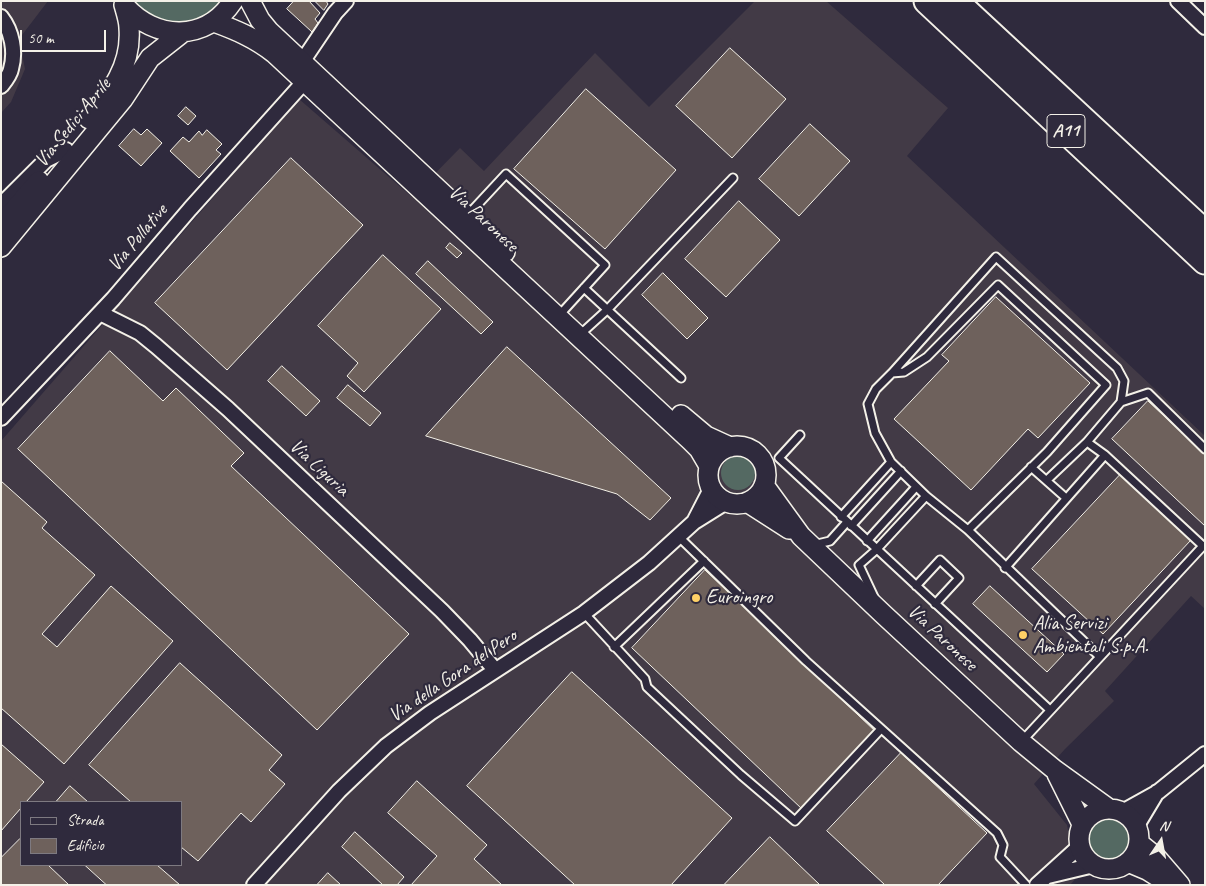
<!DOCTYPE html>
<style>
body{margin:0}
#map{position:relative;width:1206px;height:886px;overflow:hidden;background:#2f2a3d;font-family:Caveat,sans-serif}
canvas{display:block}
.frame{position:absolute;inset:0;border:2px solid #f4f1e8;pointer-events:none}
.legend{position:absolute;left:20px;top:801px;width:162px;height:65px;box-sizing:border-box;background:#2f2a3d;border:1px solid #7e7a81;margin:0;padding:6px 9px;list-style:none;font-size:15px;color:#f4f1e8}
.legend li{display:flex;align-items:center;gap:10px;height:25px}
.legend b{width:25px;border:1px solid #7e7a81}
.north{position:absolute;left:1136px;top:816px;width:50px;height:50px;-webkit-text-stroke:4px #2f2a3d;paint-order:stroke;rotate:12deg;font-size:14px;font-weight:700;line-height:20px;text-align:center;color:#f4f1e8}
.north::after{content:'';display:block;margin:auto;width:18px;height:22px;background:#f4f1e8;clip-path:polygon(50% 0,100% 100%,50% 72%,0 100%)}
.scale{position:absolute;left:20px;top:30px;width:86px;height:22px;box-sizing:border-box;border:2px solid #f4f1e8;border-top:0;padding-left:6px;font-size:15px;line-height:18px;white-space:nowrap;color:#f4f1e8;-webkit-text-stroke:4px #2f2a3d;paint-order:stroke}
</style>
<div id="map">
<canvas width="1206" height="886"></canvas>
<div class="frame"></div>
<ul class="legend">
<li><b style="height:6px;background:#2f2a3d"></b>Strada</li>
<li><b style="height:14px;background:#6e615c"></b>Edificio</li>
</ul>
<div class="north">N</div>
<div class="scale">50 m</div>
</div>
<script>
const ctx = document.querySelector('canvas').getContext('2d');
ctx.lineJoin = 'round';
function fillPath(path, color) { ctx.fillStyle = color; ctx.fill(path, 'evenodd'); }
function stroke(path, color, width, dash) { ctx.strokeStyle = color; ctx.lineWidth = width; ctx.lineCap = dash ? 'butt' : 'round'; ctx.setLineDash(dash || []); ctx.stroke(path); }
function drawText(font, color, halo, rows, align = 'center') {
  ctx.font = font + ' Caveat,sans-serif'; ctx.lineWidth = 4.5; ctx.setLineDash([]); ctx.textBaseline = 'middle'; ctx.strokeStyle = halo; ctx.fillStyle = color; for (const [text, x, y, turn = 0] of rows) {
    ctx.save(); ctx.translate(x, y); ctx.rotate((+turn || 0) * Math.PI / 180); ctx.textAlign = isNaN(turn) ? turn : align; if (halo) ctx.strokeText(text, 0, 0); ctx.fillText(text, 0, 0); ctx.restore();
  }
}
const built = new Path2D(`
 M 1,1 L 48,1 L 19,39 L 25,69 L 11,102 L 1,113 Z
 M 755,1 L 826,1 L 948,108 L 907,156 L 1205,436 L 1205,609 L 1191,596 L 1105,691 L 1114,701 L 1065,749 L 1034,784 L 1067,825 L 1078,876 L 1070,885 L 1,885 L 1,441 L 299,99 L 412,197 L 460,148 L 484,171 L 595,53 L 649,107 ZM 21,802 L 181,802 L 181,865 L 21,865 Z`);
const green = new Path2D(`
 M 135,1 L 224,1 C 218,6 213,13 206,16 C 183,28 151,22 135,1 Z
 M721 473a17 17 0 1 1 34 0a17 17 0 1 1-34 0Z
 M1087 838a22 22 0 1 1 44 0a22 22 0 1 1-44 0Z`);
const building = new Path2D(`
 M 294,1 L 309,1 L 320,13 L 315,19 L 318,23 L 312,32 L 287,9 Z
 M 315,1 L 326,1 L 328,4 L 324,10 Z
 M 730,48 L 786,99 L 732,158 L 676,106 Z
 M 586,89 L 676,170 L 605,249 L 514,169 Z
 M 186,107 L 196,116 L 188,125 L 178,116 Z
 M 810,124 L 850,161 L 799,216 L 759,179 Z
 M 134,129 L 141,135 L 147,129 L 162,143 L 141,166 L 119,146 Z
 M 207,130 L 222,144 L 216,150 L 221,154 L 199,178 L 170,151 L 183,137 L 189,142 L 199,131 L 202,135 Z
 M 291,158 L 363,225 L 227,370 L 155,303 Z
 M 739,201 L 780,240 L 726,297 L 685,259 Z
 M 450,243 L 462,253 L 457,258 L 446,248 Z
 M 383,255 L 441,309 L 364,392 L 347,376 L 358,363 L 318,326 Z
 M 428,261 L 493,322 L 481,334 L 416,274 Z
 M 663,273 L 708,318 L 687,339 L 642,295 Z
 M 996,297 L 1090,383 L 1038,438 L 1028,429 L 971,490 L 894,419 L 949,361 L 942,355 Z
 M 507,347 L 671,498 L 650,520 L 617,494 L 426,436 Z
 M 110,351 L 163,401 L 176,388 L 244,453 L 231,466 L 409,634 L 317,730 L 18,449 Z
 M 282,366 L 320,401 L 306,416 L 268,381 Z
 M 348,385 L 381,413 L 370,426 L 337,398 Z
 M 1148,401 L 1205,454 L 1205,526 L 1112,439 Z
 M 1120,475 L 1191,540 L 1103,634 L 1032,569 Z
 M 1,481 L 47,522 L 42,528 L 95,575 L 42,634 L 57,647 L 111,586 L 173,641 L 64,764 L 1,708 Z
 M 705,570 L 876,732 L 802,809 L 632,648 Z
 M 990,586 L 1064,654 L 1047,672 L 973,604 Z
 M 180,663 L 282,755 L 269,770 L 285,784 L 251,822 L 241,813 L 198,861 L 181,847 L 181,802 L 131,802 L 89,765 Z
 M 572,672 L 732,818 L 671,885 L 575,885 L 467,786 Z
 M 1,744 L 44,782 L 26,802 L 21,802 L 21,808 L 1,831 Z
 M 901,753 L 987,833 L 938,885 L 885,885 L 827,831 Z
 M 417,781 L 487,845 L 474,859 L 502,885 L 411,885 L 437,856 L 388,813 Z
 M 70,786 L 88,802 L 56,802 Z
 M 355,832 L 404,877 L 397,885 L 383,885 L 342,847 Z
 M 770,837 L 820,885 L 724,885 Z
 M 20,839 L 21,840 L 21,865 L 48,865 L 69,885 L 1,885 L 1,858 Z
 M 85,865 L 157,865 L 180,885 L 107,885 Z
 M 328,873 L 341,885 L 317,885 Z`);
const lane = new Path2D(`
 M 467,216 L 506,174 L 605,265 L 564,310
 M 584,288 L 681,378
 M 585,330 L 607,310 L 733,178
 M 892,373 L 996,257 L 1117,368 L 1124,381 L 1121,402 L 1087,442 L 1047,480
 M 1121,402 L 1148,393 L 1205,449
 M 800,435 L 779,458 L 1050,710
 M 1031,467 L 1066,498
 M 841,517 L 891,462
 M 851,526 L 901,471
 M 968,530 L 1047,452 L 1106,385 L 998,285 L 927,357 L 904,372 L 892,373 L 876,389 L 868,404 L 875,433 L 891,462 L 926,496 L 968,530 L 1100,657
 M 678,536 L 806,661 L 997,833 L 1003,845 L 1000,857 L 1026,885
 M 867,541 L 916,487
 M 813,545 L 830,541 L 847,522
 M 1005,568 L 1105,455
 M 916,586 L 940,560 L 959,578 L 935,604
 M 874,597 L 859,565 L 876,550 L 926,496
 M 584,613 L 645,679 L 647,687 L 741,775 L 795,821 L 881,729
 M 614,647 L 704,561
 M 1022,741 L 1203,546 L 1105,455 L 1087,442`);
const street = new Path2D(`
 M 1178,1 L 1205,27
 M 1,17 C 12,31 16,52 11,69 C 10,75 5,81 1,86
 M 302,62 L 335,13 L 346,1
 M 1,205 L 46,160 L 66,150
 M 100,313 L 140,333 L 156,346 L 228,409 L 442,611 L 470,640 L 495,670
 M 1,418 L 113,299 L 190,209 L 304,82
 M 694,522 L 711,489
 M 1122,812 L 1158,792 L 1205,754
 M 1136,827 L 1157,792
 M 1048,876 L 1094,865
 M 254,885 L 339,791 L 386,746 L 430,713 L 584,613 L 649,563 L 694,522 L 726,502
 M 1037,885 L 1080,846`);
const secondary = new Path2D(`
 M 250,1 L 260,20 L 269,31 L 505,252
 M 124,5 C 155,41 206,42 233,1
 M 214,22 C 236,30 255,38 274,53 L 691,441 L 699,449 L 709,466
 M 89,119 C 111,92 132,66 129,28 C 129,21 126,12 124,5
 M 1,225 L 39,181
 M 1,247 L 123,99 L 150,58 L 183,32
 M 681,415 L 706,436 L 730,447
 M708 475a29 29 0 1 1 58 0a29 29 0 1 1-58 0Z
 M 764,485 L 801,536 L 883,614 L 1021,742 L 1055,770 L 1109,809
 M 747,502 L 789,529
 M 1057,774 L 1082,824
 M1079 839a30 30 0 1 1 60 0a30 30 0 1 1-60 0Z
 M 1139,843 L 1155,856 L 1180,885
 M 1128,862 L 1147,870 L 1171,885`);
const highway = new Path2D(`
 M 927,1 L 1205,261
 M 955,1 L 1205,233`);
const markers = [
 [696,598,5,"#ffd166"],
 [1023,635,5,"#ffd166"]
];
const shields = [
 [1066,131,38]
];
const shieldNames = [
 ["A11",1066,131]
];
const streetNames = [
 ["Via Sedici Aprile",73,123,-51],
 ["Via Paronese",483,219,43],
 ["Via Pollative",138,238,-50],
 ["Via Liguria",319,468,43],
 ["Via Paronese",942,638,43],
 ["Via della Gora del Pero",453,676,-34]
];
const poiNames = [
 ["Euroingro",706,598],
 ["Alia Servizi",1033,624],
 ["Ambientali S.p.A.",1033,647]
];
fillPath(built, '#423a46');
fillPath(green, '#546962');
fillPath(building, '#6e615c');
stroke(building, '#f4f1e8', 1);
stroke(lane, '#f4f1e8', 11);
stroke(street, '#f4f1e8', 18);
stroke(secondary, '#f4f1e8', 22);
stroke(highway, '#f4f1e8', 29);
stroke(lane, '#2f2a3d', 7);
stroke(street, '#2f2a3d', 14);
stroke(secondary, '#2f2a3d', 19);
stroke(highway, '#2f2a3d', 25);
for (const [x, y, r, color] of markers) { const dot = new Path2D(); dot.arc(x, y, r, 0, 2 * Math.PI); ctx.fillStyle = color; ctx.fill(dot); stroke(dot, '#2f2a3d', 2); }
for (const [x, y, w] of shields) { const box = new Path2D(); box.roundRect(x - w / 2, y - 16.5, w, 33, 4); ctx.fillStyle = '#2f2a3d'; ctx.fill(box); stroke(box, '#f4f1e8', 1); }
drawText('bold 19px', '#f4f1e8', null, shieldNames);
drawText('20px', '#f4f1e8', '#2f2a3d', streetNames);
drawText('20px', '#f4f1e8', '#2f2a3d', poiNames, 'left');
</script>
